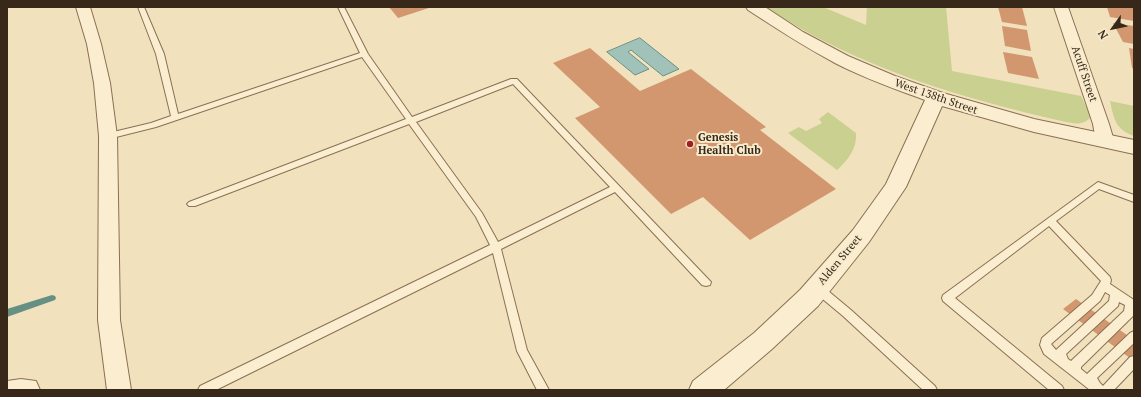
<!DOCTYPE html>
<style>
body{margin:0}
#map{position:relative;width:1141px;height:397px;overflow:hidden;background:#f1e1bc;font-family:"PT Serif",serif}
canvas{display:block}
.frame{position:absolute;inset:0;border:8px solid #38281a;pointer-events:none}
.north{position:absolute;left:1093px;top:8px;width:40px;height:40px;-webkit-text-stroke:3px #f8ebcc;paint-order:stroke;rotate:237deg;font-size:11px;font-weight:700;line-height:16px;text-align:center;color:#38281a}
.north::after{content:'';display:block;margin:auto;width:14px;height:18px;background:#38281a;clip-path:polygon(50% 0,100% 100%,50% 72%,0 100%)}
</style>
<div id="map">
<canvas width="1141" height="397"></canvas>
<div class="frame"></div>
<div class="north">N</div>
</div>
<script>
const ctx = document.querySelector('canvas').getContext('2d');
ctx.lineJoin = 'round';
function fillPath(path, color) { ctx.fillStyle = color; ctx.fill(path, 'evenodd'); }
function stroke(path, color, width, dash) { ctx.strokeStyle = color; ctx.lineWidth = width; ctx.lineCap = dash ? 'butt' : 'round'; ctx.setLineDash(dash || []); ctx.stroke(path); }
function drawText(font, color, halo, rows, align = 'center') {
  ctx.font = font + ' "PT Serif",serif'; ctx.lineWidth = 4; ctx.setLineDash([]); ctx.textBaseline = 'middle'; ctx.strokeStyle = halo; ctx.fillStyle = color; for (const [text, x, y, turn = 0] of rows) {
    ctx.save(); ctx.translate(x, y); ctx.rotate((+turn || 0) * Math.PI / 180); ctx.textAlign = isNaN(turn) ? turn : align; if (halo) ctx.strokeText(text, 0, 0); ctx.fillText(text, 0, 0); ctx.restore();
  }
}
const green = new Path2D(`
 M 766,7 L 823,7 L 866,25 L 867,7 L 946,7 L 952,71 L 1081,96 L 1090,115 L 1090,118 C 1083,125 1076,124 1066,122 C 961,98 857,68 766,7 Z
 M 1110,101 L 1134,106 L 1134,136 C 1115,129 1114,119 1110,101 Z
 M 828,112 L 856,133 C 857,149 848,160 837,170 L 788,133 L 799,127 L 806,131 L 822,123 L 819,119 Z`);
const water = new Path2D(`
 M 640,38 L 679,69 L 663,76 L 631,50 L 628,52 L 649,69 L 635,75 L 607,52 Z`);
const stream = new Path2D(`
 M 52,295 L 55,296 L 56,298 L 55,300 L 7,317 L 7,309 Z`);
const building = new Path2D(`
 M 389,7 L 432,7 L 398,18 Z
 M 998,7 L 1022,7 L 1027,26 L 1002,22 Z
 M 1107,7 L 1133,7 L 1134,21 L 1110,17 Z
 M 1113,23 L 1134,26 L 1134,44 L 1123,42 Z
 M 1002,26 L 1027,30 L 1031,51 L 1005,46 Z
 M 590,48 L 640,91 L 691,69 L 766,127 L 760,130 L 836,189 L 750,240 L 703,197 L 671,214 L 575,118 L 600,107 L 553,63 Z
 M 1129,48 L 1134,49 L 1134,69 L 1132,68 Z
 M 1003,52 L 1032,57 L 1039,79 L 1008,73 Z
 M 1076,299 L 1134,340 L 1134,361 L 1063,309 Z`);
const service = new Path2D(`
 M 138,7 L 144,7 L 164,54 L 178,114 L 360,53 L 338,7 L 344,7 L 368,54 L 412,117 L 511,79 L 517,79 L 711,282 L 710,285 L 706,286 L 702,285 L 615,192 L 501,249 L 527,350 L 549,390 L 537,390 L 517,351 L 493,253 L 216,390 L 198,390 L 200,386 L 490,245 L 476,217 L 409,124 L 195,206 L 189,206 L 187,204 L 189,202 L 406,119 L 362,57 L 156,127 L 108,139 L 105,138 L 104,136 L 105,134 L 151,123 L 171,116 L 156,54 ZM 513,84 L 610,187 L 498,242 L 482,213 L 416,122 Z
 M 1098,182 L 1134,195 L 1134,202 L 1099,189 L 1056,221 L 1110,277 L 1111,280 L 1110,284 L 1134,300 L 1133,316 L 1081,367 L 1081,369 L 1087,374 L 1130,333 L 1134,331 L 1134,343 L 1097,378 L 1100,383 L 1103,386 L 1130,357 L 1134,356 L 1134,369 L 1114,390 L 1090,390 L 1044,354 L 1040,345 L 1042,338 L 1092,295 L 1101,281 L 1049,226 L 955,298 L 1062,386 L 1064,390 L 1049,390 L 943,301 L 942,298 L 943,295 ZM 1105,292 L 1110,295 L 1109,301 L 1056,350 L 1051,344 L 1100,301 ZM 1119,302 L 1125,305 L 1124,311 L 1071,361 L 1068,359 L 1066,354 L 1118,306 Z
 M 817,284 L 821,285 L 851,310 L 935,386 L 937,390 L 923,390 L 843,316 L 813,291 L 812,288 L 813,285 Z
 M 21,379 L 36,381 L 40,390 L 7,390 L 7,381 Z`);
const minor = new Path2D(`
 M 76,7 L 90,7 L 101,44 L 110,83 L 117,136 L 120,320 L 131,390 L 107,390 L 98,320 L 99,136 L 94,83 L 87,44 Z
 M 1054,7 L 1068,7 L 1109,124 L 1114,141 L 1111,145 L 1105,147 L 1099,145 L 1096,141 L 1093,124 Z`);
const tertiary = new Path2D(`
 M 746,7 L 765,7 L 803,32 L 848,56 L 895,76 L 943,93 L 1034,119 L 1134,140 L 1134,154 L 1034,132 L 942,106 L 906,187 L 869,242 L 818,306 L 772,349 L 724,390 L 689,390 L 693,381 L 754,333 L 800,290 L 853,230 L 886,184 L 925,100 C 895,89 864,78 835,63 C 805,47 777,29 748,10 Z`);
const markers = [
 [690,144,4,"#9d2022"]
];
const streetNames = [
 ["Acuff Street",1084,74,71],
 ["West 138th Street",936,97,19],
 ["Alden Street",840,260,-50]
];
const poiNames = [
 ["Genesis",698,138],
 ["Health Club",698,151]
];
fillPath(green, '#c9d090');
fillPath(water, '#a0c2b8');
stroke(water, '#679085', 1);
fillPath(stream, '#679085');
fillPath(building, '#d2976f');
stroke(service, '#8a7054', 2);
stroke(minor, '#8a7054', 2);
stroke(tertiary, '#8a7054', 2);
fillPath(service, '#fbeed0');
fillPath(minor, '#fbeed0');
fillPath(tertiary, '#fbeed0');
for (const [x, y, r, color] of markers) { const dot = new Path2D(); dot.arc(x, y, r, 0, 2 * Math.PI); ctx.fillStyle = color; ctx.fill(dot); stroke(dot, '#f8ebcc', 1.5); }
drawText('11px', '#38281a', '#f8ebcc', streetNames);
drawText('bold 11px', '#38281a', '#f8ebcc', poiNames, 'left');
</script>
